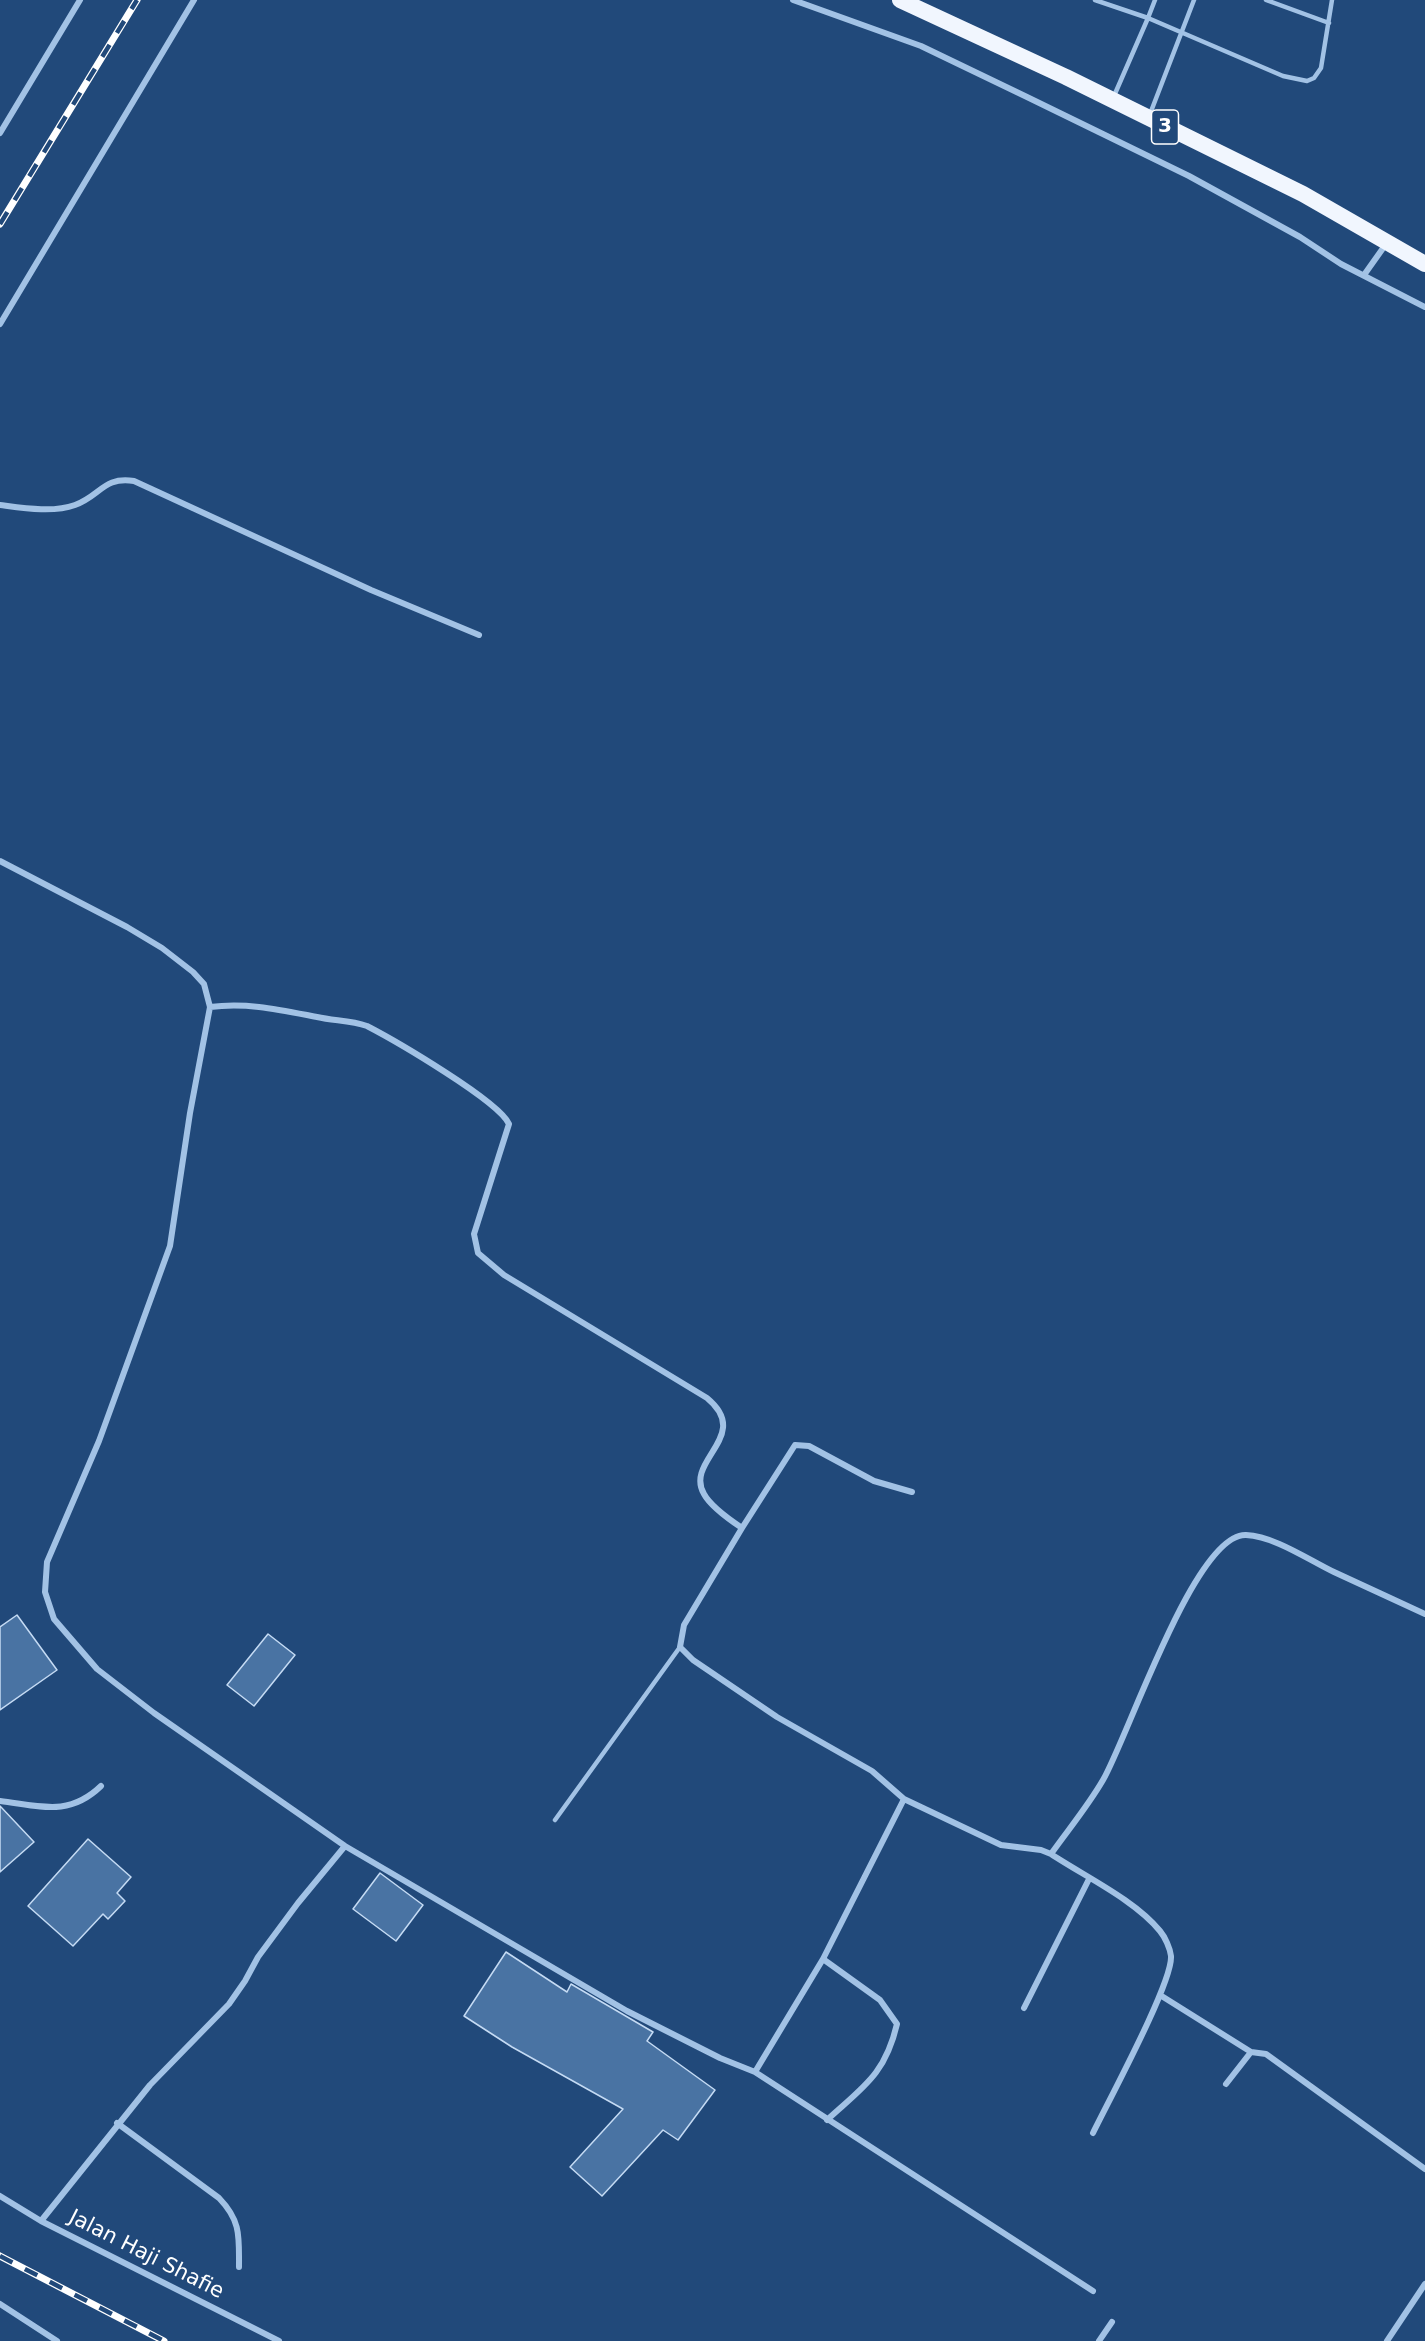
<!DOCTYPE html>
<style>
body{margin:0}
canvas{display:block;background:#21497a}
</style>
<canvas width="1425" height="2341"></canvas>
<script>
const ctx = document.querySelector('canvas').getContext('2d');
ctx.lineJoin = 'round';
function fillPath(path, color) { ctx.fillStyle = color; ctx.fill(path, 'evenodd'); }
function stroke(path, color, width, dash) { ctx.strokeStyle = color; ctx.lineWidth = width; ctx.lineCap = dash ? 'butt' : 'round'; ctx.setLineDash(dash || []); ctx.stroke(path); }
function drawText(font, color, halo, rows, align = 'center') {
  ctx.font = font + ' "DejaVu Sans",sans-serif'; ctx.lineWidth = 4.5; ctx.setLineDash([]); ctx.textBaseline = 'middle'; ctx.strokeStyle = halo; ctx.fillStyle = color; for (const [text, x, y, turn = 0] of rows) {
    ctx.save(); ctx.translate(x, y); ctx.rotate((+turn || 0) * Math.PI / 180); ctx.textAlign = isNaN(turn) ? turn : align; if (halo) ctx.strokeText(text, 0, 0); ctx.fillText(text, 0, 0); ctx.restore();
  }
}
const building = new Path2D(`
 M 17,1615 L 57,1670 L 0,1710 L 0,1627 Z
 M 268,1634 L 295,1655 L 254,1706 L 227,1685 Z
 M 0,1806 L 34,1842 L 0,1872 Z
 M 88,1839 L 131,1877 L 117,1893 L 125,1901 L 108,1919 L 103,1914 L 73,1946 L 28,1906 Z
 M 380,1873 L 423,1905 L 396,1941 L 353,1909 Z
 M 506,1952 L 567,1992 L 571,1984 L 653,2032 L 647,2041 L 715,2090 L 678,2140 L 663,2130 L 602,2196 L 570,2167 L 623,2109 L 512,2047 L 464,2016 Z`);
const service = new Path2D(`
 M 1095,0 L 1148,18 L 1114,96
 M 1155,0 L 1148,18 L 1283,76 L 1307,81 L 1314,78 L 1321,68 L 1332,0
 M 1266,0 L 1329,23
 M 1150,114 L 1194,0
 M 555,1820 L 680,1647`);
const minor = new Path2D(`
 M 793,0 L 921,46 L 1027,97 L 1189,176 L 1300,237 L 1341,264 L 1425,307
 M 0,133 L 80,0
 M 1364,275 L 1386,244
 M 0,324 L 194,0
 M 0,505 C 23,508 53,513 75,505 C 100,496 104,476 134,481 L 371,590 L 479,635
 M 0,861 L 127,927 L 162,948 L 193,972 L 204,984 L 210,1007 L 190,1113 L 170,1246 L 99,1441 L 47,1562 L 45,1592 L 54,1619 L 97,1669 L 154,1713 L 345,1846 L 627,2011 L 720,2058 L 755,2072 L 1093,2291
 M 210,1007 C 247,1002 281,1010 317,1017 C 334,1021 350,1020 367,1026 C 394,1040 499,1101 509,1124 L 474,1234 L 478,1253 L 504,1275 L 707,1398 C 753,1436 684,1460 704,1494 C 711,1507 730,1520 742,1528 L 684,1625 L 680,1647 L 693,1660 L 777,1717 L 872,1771 L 904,1799 L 1001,1845 L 1041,1850 L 1051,1854 C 1084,1876 1135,1900 1160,1931 C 1165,1937 1170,1948 1171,1956 C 1173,1982 1108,2102 1093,2133
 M 742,1528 L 795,1445 L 809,1446 L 874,1481 L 912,1492
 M 0,1801 C 40,1806 69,1817 101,1786
 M 1051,1854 C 1068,1830 1088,1806 1103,1780 C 1128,1737 1195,1533 1246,1535 C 1274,1536 1309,1560 1334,1572 C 1364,1586 1395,1600 1425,1614
 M 823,1959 L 880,2000 L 897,2024 C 885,2075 863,2087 827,2120
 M 1160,1995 L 1251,2052
 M 1024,2008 L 1089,1879
 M 755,2072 L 823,1959 L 904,1799
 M 1226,2084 L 1251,2052 L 1266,2054 L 1425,2169
 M 117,2123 L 219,2198 C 241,2221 239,2236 239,2267
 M 0,2196 L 41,2221 L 279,2341
 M 41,2221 L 150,2085 L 229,2004 L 245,1981 L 258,1957 L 298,1903 L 345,1846
 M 0,2304 L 57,2341
 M 1099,2341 L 1112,2322
 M 1387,2341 L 1425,2284`);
const trunk = new Path2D(`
 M 900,0 L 1066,77 L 1303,194 L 1425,264`);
const rail = new Path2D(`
 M 0,224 L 137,0
 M 0,2256 L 164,2341`);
const shields = [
 [1165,127,27]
];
const shieldNames = [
 ["3",1165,127]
];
const streetNames = [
 ["Jalan Haji Shafie",146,2255,27]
];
fillPath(building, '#4973a3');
stroke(building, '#c5dbf4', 1.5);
stroke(service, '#a2c2e5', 4.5);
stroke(minor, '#a2c2e5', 6);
stroke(trunk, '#f1f6fe', 16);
stroke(rail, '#fff', 7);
stroke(rail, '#21497a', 4.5, [14]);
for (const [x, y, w] of shields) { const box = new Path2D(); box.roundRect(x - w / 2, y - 17, w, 34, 4.5); ctx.fillStyle = '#21497a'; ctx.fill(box); stroke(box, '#fff', 1.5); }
drawText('bold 20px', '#fff', null, shieldNames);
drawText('21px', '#fff', '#21497a', streetNames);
</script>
